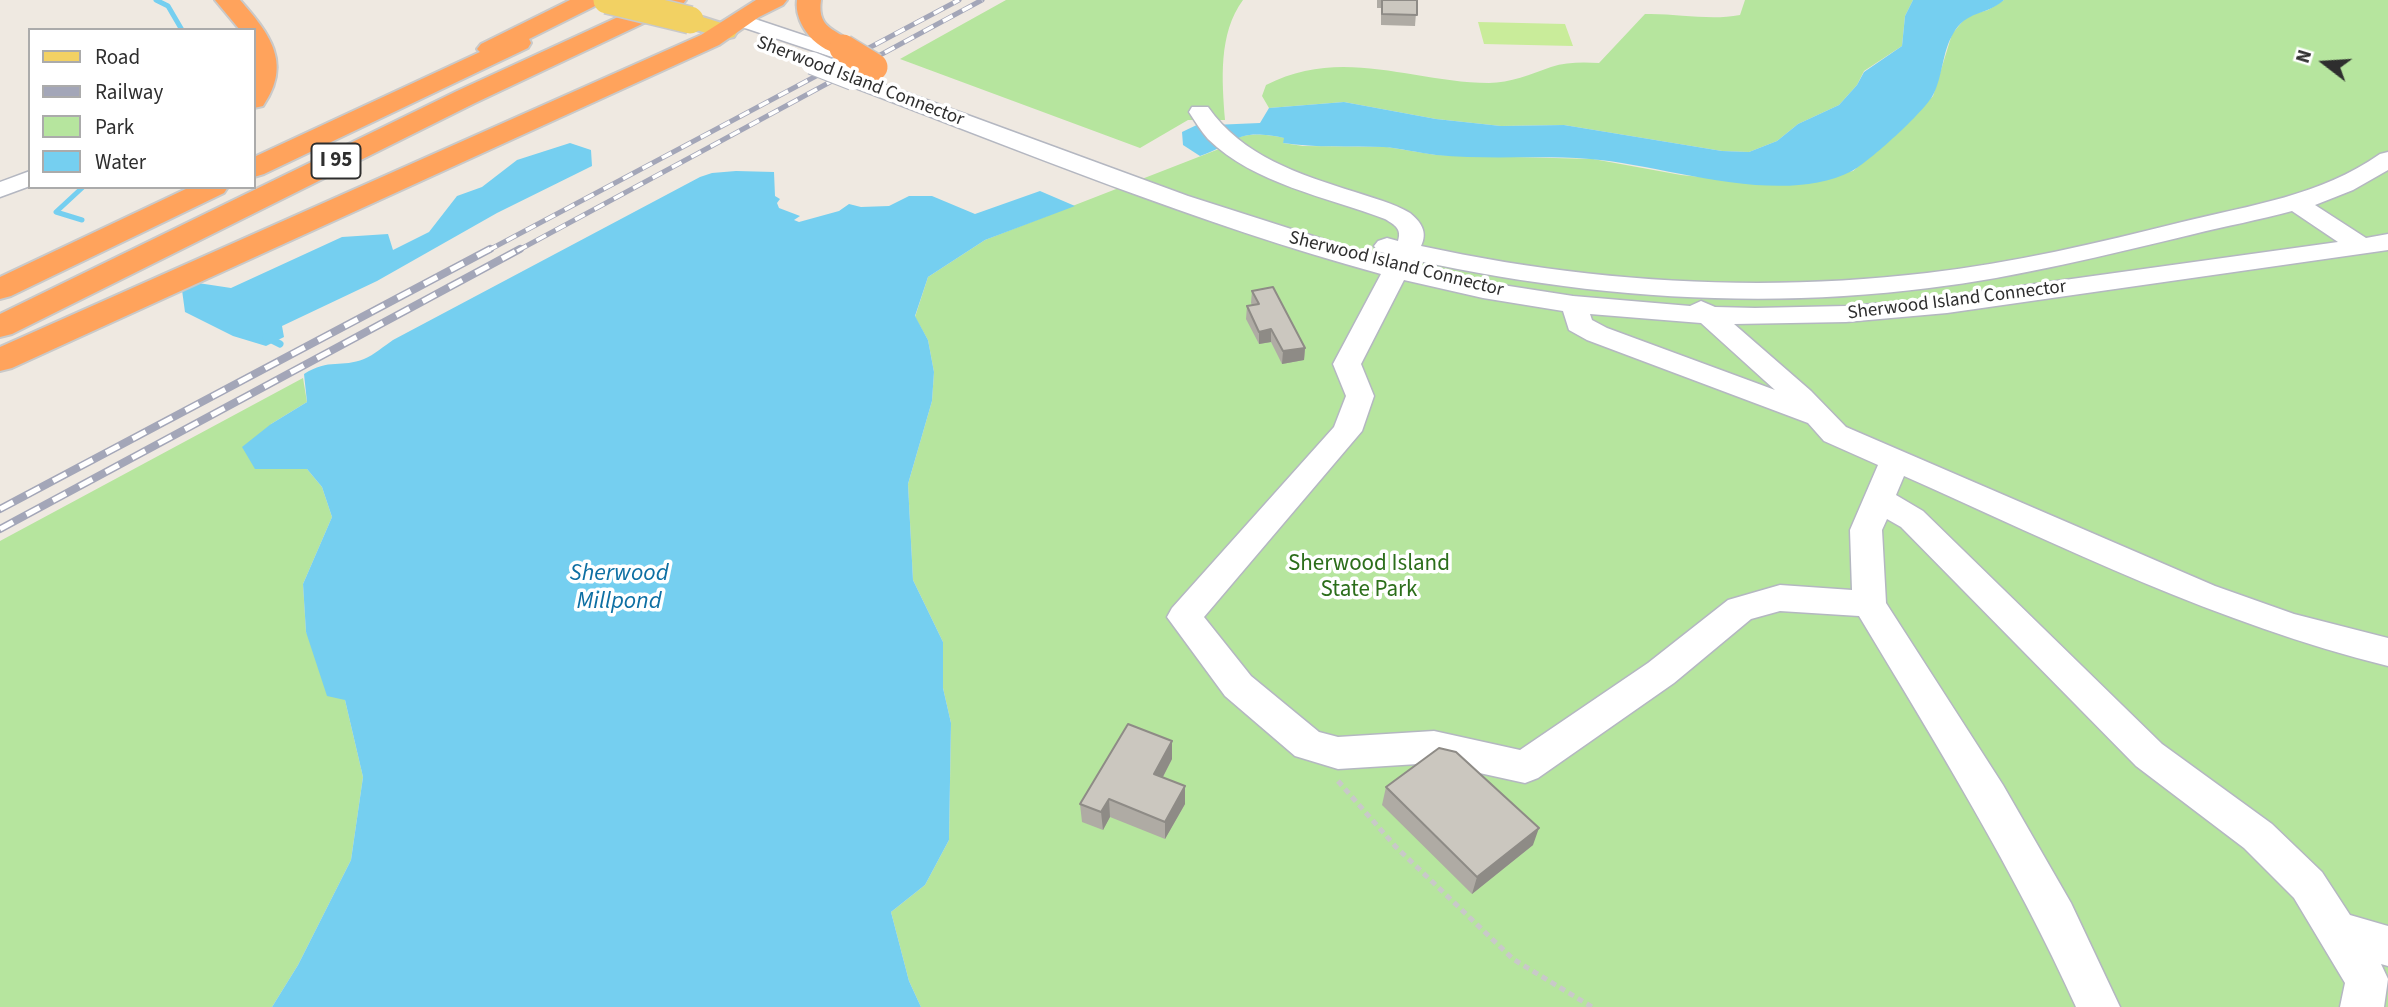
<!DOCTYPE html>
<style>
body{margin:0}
#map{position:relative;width:2388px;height:1007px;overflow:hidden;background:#efe9e1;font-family:"Source Sans 3",sans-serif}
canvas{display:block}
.legend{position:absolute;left:28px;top:28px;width:228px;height:161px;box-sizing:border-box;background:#fff;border:2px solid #ababab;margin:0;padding:9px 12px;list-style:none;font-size:21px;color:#2e2e2e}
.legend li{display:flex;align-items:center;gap:14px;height:35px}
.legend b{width:35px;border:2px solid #ababab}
.north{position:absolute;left:2290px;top:28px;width:70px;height:70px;-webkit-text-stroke:5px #fff;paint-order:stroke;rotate:287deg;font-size:19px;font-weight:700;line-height:28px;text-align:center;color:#2e2e2e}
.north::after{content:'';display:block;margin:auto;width:24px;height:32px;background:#2e2e2e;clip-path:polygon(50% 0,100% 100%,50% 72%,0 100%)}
</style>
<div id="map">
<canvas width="2388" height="1007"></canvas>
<ul class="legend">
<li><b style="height:9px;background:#f2d163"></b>Road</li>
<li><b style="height:9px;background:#a3a6b8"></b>Railway</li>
<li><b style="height:19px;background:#b6e59e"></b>Park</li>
<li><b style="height:19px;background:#75cff0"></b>Water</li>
</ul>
<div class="north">N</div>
</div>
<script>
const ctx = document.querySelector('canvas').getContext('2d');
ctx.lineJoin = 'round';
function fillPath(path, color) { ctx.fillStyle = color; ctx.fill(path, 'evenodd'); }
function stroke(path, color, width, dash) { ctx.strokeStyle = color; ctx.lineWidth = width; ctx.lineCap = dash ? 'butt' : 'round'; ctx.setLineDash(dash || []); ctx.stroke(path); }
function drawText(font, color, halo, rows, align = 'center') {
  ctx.font = font + ' "Source Sans 3",sans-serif'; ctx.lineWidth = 7; ctx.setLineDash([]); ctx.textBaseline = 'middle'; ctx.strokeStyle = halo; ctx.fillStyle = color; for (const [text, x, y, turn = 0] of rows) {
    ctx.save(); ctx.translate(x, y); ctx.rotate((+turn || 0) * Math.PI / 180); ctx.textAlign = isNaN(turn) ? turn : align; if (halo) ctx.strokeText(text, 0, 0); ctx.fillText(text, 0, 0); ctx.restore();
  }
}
const green = new Path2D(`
 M 1006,0 L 1243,0 C 1218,34 1222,81 1225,120 L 1188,120 L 1140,148 L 900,59 Z
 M 1745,0 L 1913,0 L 1905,16 L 1902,46 L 1864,71 L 1857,85 L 1839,105 L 1798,124 L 1777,141 L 1749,152 L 1722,151 L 1564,125 L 1501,126 L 1436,119 L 1344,102 L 1269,108 L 1262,96 L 1266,85 C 1341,46 1411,82 1489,83 C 1510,83 1531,74 1551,67 C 1566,62 1583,62 1599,63 L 1645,14 C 1677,13 1708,21 1740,15 Z
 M 2004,0 L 2388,0 L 2388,1007 L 921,1007 L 909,981 L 891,912 L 925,885 L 949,840 L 951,723 L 943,688 L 943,642 L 913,580 L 908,484 L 932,401 L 934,372 L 928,340 L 915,317 L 928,277 L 985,240 L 1219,149 C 1240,131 1259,133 1285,138 L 1283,143 L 1303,146 L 1387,147 L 1436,155 L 1593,159 L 1681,175 L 1778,185 L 1853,171 L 1899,132 L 1933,96 L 1952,34 L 1967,16 L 1988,10 Z
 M 303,378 L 307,402 L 271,424 L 255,469 L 307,469 L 322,487 L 332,517 L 303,584 L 306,632 L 345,700 L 363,777 L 351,860 L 298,965 L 272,1007 L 0,1007 L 0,541 Z`);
const pitch = new Path2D(`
 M 1478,22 L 1565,24 L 1573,46 L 1484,44 Z`);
const water = new Path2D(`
 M 1913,0 L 2004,0 C 1986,16 1966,10 1953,34 C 1942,52 1943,76 1933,95 C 1925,111 1869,162 1852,171 C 1780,208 1666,165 1590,159 C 1539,155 1487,160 1436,155 C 1418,153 1401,148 1383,147 C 1350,146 1316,148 1283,143 L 1284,138 C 1235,128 1240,142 1200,156 L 1183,145 L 1182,132 L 1203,122 L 1213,125 L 1260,123 L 1269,108 L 1344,102 L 1436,119 L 1501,126 L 1564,125 L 1722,151 L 1749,152 L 1777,141 L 1798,124 L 1839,105 L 1857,85 L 1864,72 L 1902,46 L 1905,16 Z
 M 570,143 L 591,150 L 592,166 L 497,213 L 377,281 L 282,326 L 284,337 L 266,346 L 233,336 L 185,312 L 182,290 L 198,283 L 231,288 L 342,237 L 388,234 L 393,250 L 429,232 L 457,196 L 482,187 L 517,160 Z
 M 736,171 L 774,172 L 775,196 L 780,199 L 777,203 L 779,208 L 800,216 L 794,220 L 799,222 L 839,211 L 849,204 L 861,207 L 889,206 L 909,196 L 932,196 L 975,214 L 1040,191 L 1075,206 L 985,240 L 928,277 L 915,316 L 928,340 L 934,372 L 932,401 L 908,484 L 913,580 L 943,642 L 943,688 L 951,723 L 949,840 L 925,885 L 891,912 L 909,981 L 921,1007 L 272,1007 L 298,965 L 351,860 L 363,777 L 345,700 L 327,696 L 306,632 L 303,584 L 332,517 L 322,487 L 307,469 L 255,469 L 242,447 L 271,424 L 307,402 L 304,374 C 329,358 342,368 364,359 C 374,355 384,346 393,340 L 700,177 L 712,173 Z`);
const streamFar1 = new Path2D(`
 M 156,0 L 168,6 L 182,30
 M 82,220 L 56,212 L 83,187`);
const stream = new Path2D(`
 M 266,337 L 280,344`);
const path = new Path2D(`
 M 1338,781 L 1396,847 L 1513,959 L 1592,1007`);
const minor = new Path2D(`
 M 740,14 L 842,48 L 845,52 L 842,56 L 835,58 L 733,24 L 730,20 L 733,16 Z
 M 853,73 L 1188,196 L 1388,260 L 1391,255 L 1378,251 L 1374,246 L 1378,241 L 1387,238 L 1398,241 C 1402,229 1395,225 1385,219 C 1327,197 1254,184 1208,139 C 1201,131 1195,121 1189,112 L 1192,107 L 1208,107 C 1243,157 1299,174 1355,192 C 1373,198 1393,203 1410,213 C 1421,222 1428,232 1421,246 C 1587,282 1758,293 1927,273 C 2013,263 2098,243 2182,222 C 2251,205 2320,196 2380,154 L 2388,152 L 2388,170 L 2353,190 L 2315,205 L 2366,238 L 2388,234 L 2388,250 L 1947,313 L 1846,322 L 1734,324 L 1811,391 L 1846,427 L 2215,586 L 2294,614 L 2388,638 L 2388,666 C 2218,624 2063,547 1904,476 L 1896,495 L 1923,511 L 2162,744 L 2272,824 L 2322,872 L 2350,915 L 2388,926 L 2388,966 L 2381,964 L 2388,979 L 2384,1007 L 2340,1007 L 2345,983 L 2294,898 L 2244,848 L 2136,766 L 1901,527 L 1887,519 L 1882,530 L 1886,603 L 2003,785 L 2071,903 L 2120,1007 L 2076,1007 C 2014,870 1936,744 1859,616 L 1780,611 L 1751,619 L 1674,683 L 1538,778 L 1525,783 L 1434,763 L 1338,769 L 1295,756 L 1225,696 L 1167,617 L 1172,608 L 1334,427 L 1346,396 L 1333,364 L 1381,274 C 1198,224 1022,151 845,84 L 842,79 L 845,74 ZM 2292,211 L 2338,242 L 1913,301 L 1846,306 L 1755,308 L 1715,307 L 1701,301 L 1690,306 L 1573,296 L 1483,282 L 1411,266 L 1414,260 C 1583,297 1758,310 1929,288 C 2019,277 2106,255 2194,234 C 2226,226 2259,220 2292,211 ZM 1404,280 L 1483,298 L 1563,311 L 1569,330 L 1587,340 L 1808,423 L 1824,441 L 1878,465 L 1850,530 L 1852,590 L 1780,585 L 1728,600 L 1648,663 L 1520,750 L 1434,731 L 1338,737 L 1319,732 L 1251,676 L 1204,617 L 1362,431 L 1374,396 L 1361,364 ZM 1590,314 L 1701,323 L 1775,390 L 1607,328 L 1592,320 Z
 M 30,171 L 30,186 L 0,197 L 0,182 Z`);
const major = new Path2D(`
 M 690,13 L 734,27 L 737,32 L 734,37 L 725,39 L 681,25 L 678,20 L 681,15 Z`);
const highway = new Path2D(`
 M 215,0 L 240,0 C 269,33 293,63 263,106 L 254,108 L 254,30 L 240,30 Z
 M 570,0 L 601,0 L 597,5 L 529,39 L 531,43 L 528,48 L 264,174 L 254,177 L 254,157 L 480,52 L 477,49 L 481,44 Z
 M 655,0 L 686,0 L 682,5 L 475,103 L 12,334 L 0,337 L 0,314 L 457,91 Z
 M 756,0 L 787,0 L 783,5 L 759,17 L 719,45 L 12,368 L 0,371 L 0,347 L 701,35 Z
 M 797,0 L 821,0 C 816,33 842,28 856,48 L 852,53 C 824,60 793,27 797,0 Z
 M 190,187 L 228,187 L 224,193 L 11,296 L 0,299 L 0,277 Z`);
const railFar1 = new Path2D(`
 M 487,251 L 959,0
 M 517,251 L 982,0`);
const rail = new Path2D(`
 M 0,509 L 490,249
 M 0,529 L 520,249`);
const minorBridge = new Path2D(`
 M 812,63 L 853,79`);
const majorBridge = new Path2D(`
 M 607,0 L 690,20`);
const highwayBridge = new Path2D(`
 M 843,48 L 874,67`);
const wall = new Path2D(`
 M 1377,0 L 1417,0 L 1415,26 L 1381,25 L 1381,8 L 1377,8 Z
 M 1252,291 L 1305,348 L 1304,360 L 1282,364 L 1271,342 L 1259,344 L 1246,319 L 1247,306 L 1252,305 L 1251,303 Z
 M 1172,759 L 1163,777 L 1185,804 L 1165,839 L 1110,817 L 1103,830 L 1082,822 L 1080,804 Z
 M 1386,787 L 1533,845 L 1472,894 L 1382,805 Z`);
const shadedWall = new Path2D(`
 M 1271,329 L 1271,342 L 1259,344 L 1259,332 Z
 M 1305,348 L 1304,360 L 1282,364 L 1283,351 Z
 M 1172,741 L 1172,759 L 1155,792 L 1154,774 Z
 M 1185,786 L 1185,804 L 1165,839 L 1165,822 Z
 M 1109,799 L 1110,817 L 1103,830 L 1101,812 Z
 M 1539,828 L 1533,845 L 1472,894 L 1477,877 Z`);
const building = new Path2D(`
 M 1382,0 L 1417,0 L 1417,15 L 1382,14 Z
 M 1273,287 L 1305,348 L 1283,351 L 1271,329 L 1259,332 L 1247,306 L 1259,304 L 1252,291 Z
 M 1128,724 L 1172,741 L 1154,774 L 1185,786 L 1165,822 L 1109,799 L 1101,812 L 1080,804 Z
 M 1439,748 L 1456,752 L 1539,828 L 1477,877 L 1386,787 Z`);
const farStreetnames = [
 ["Sherwood Island Connector",860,82,21],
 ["Sherwood Island Connector",1396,265,14],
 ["Sherwood Island Connector",1957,301,-7]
];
const shields = [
 [336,161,49]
];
const shieldNames = [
 ["I 95",336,161]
];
const parkNames = [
 ["Sherwood Island",1369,565],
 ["State Park",1369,591]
];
const waterNames = [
 ["Sherwood",619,575],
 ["Millpond",619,603]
];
fillPath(green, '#b6e59e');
fillPath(pitch, '#c9ec9a');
fillPath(water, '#75cff0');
stroke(streamFar1, '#75cff0', 5);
stroke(stream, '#75cff0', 7);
stroke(minor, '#b4b7c1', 3);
stroke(major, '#c9c9c9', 4);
stroke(highway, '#c9c9c9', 4);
stroke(path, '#c9c9c9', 5, [6, 4.5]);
fillPath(minor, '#fff');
fillPath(major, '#f2d163');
fillPath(highway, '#ffa35c');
stroke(railFar1, '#a3a6b8', 5);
stroke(rail, '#a3a6b8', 8);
stroke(railFar1, '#fff', 3.5, [11]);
stroke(rail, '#fff', 5, [15]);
stroke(minorBridge, '#b4b7c1', 24, []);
stroke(majorBridge, '#c9c9c9', 30, []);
stroke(highwayBridge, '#c9c9c9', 30, []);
stroke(minorBridge, '#fff', 22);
stroke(majorBridge, '#f2d163', 27);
stroke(highwayBridge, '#ffa35c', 27);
fillPath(wall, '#afaba4');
fillPath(shadedWall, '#8e8b86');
fillPath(building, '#cbc7bf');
stroke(building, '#8e8b86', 2);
drawText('19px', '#2e2e2e', '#fff', farStreetnames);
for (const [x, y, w] of shields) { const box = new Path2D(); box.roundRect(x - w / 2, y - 17.5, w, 35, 5); ctx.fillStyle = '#fff'; ctx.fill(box); stroke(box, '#2e2e2e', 2); }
drawText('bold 21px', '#2e2e2e', null, shieldNames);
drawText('23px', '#2c6e1b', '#fff', parkNames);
drawText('italic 24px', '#0d6fa3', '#fff', waterNames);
</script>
